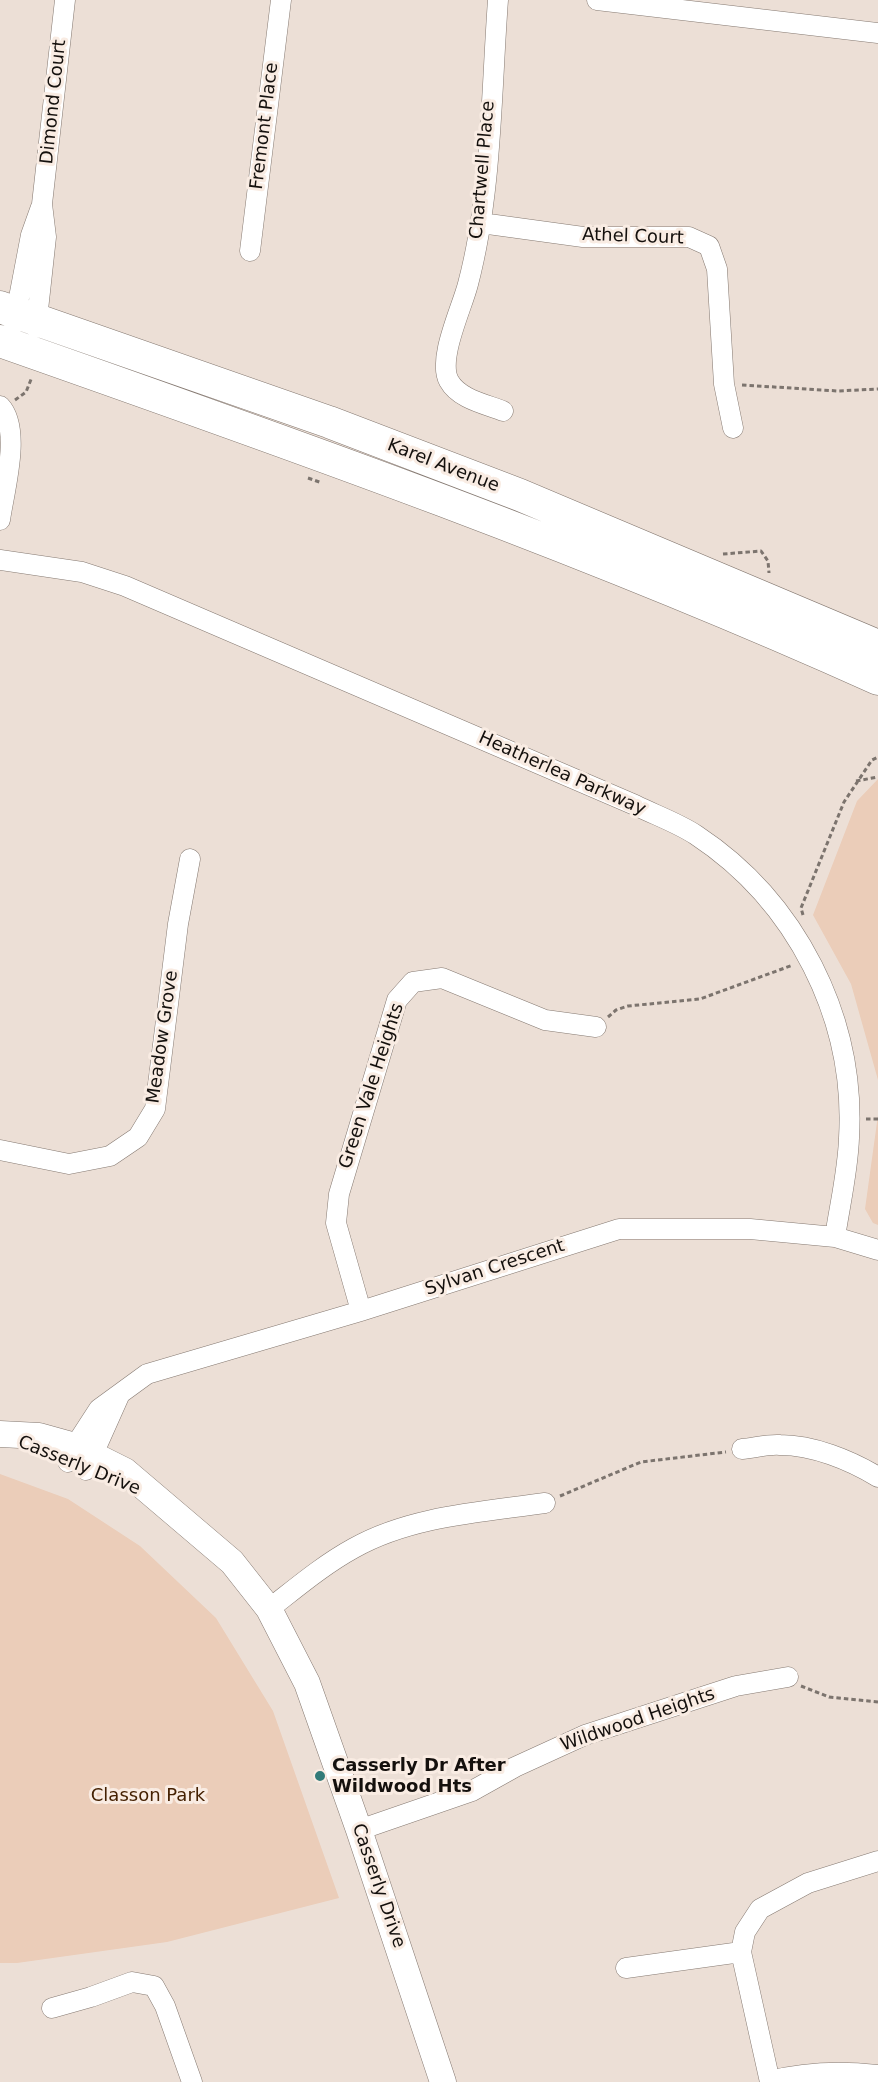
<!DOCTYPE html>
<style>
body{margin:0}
canvas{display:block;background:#ecdfd6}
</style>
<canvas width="878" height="2082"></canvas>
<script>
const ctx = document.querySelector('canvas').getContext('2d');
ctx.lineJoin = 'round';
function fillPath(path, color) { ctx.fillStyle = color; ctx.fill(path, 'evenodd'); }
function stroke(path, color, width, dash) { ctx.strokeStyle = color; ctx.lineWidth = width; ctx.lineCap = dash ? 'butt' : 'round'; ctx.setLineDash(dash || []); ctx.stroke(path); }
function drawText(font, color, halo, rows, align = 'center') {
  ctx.font = font + ' "DejaVu Sans",sans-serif'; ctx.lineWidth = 6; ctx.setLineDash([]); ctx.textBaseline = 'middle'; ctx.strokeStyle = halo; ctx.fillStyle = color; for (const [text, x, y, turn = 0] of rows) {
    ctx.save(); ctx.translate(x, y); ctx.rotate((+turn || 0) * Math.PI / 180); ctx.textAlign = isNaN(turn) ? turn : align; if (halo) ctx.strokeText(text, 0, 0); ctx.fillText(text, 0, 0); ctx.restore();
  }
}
const green = new Path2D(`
 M 878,779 L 878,1080 L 851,984 L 813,915 L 857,801 Z
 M 878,1115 L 878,1225 L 873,1223 L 865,1209 Z
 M 0,1474 L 68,1499 L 140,1546 L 216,1618 L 273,1711 L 339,1898 L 167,1942 L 17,1963 L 0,1963 Z`);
const path = new Path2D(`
 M 742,385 L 838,391 L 878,389
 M 15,400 L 26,392 L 32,377
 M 308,478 L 322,483
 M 723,554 L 761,551 L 768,561 L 769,573
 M 856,781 L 878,777
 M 803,915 L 801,908 L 844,802 L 872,760 L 878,757
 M 608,1017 L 616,1010 L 628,1006 L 700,999 L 793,965
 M 866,1119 L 878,1119
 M 560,1496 L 641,1462 L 726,1452
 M 801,1686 L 829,1697 L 878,1702`);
const minor = new Path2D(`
 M 498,0 C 491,94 492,193 468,284 C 462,308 437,359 449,381 C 459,399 485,404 503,411
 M 597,0 L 878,33
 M 481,223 L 583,237 L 689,237 L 709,246 L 717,269 L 724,384 L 733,428
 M 250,251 L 281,0
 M 14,324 L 31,235 L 41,207
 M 36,328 L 46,237 L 42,204 L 65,0
 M 0,406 C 22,429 4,491 0,520
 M 0,560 L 82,572 L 125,586 L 635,805 C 655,815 678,823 696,835 C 796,901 856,1018 849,1138 C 848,1170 840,1204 835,1237
 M 0,1150 L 69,1164 L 110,1156 L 138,1137 L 155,1109 L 178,924 L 190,859
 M 361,1311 L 336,1223 L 339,1194 L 397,1000 L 413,982 L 442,978 L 545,1020 L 596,1027
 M 742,1449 C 754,1448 768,1444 780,1445 C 813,1445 850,1460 878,1477
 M 68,1462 L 75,1446 L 99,1409 L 147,1374 L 361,1311 L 619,1229 L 750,1229 L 835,1237 L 878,1250
 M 86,1470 L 119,1396
 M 269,1609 C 296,1588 323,1565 354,1548 C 411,1516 482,1512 545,1503
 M 359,1830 L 472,1791 L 515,1767 L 585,1735 L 736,1686 L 788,1677
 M 626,1968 L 741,1952
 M 52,2008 L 91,1997 L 132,1982 L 154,1986 L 165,2006 L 192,2082
 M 770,2081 C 805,2072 842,2071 878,2075
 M 770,2082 L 741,1952 L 745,1932 L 760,1909 L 808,1883 L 878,1861`);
const tertiary = new Path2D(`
 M 0,1434 L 39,1436 L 75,1446 L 125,1471 L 232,1562 L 269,1609 L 307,1683 L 359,1830 L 443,2082`);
const primary = new Path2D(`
 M 0,307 L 329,422 L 520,495 L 878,646
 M 0,341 C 296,445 592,550 878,679`);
const markers = [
 [320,1776,6,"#327b79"]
];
const streetNames = [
 ["Dimond Court",54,102,-84],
 ["Fremont Place",265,126,-83],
 ["Chartwell Place",483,170,-85],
 ["Athel Court",633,237,2],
 ["Karel Avenue",443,466,21],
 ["Heatherlea Parkway",562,774,24],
 ["Meadow Grove",163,1037,-82],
 ["Green Vale Heights",372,1086,-72],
 ["Sylvan Crescent",495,1268,-18],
 ["Casserly Drive",79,1466,22],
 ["Wildwood Heights",638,1720,-19],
 ["Casserly Drive",378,1886,71]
];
const poiNames = [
 ["Casserly Dr After",332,1766],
 ["Wildwood Hts",332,1787]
];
const parkNames = [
 ["Classon Park",148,1796]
];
fillPath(green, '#ebcdb9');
stroke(minor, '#857971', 21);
stroke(tertiary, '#857971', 27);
stroke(primary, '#857971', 33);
stroke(path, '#7c746e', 3, [4.5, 3]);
stroke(minor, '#fff', 20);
stroke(tertiary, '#fff', 26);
stroke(primary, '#fff', 32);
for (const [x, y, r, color] of markers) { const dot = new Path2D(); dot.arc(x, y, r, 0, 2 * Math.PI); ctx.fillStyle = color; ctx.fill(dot); stroke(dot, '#f9ece3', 2); }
drawText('18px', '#14100d', '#f9ece3', streetNames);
drawText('bold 18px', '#14100d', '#f9ece3', poiNames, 'left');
drawText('18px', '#452102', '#f9ece3', parkNames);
</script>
